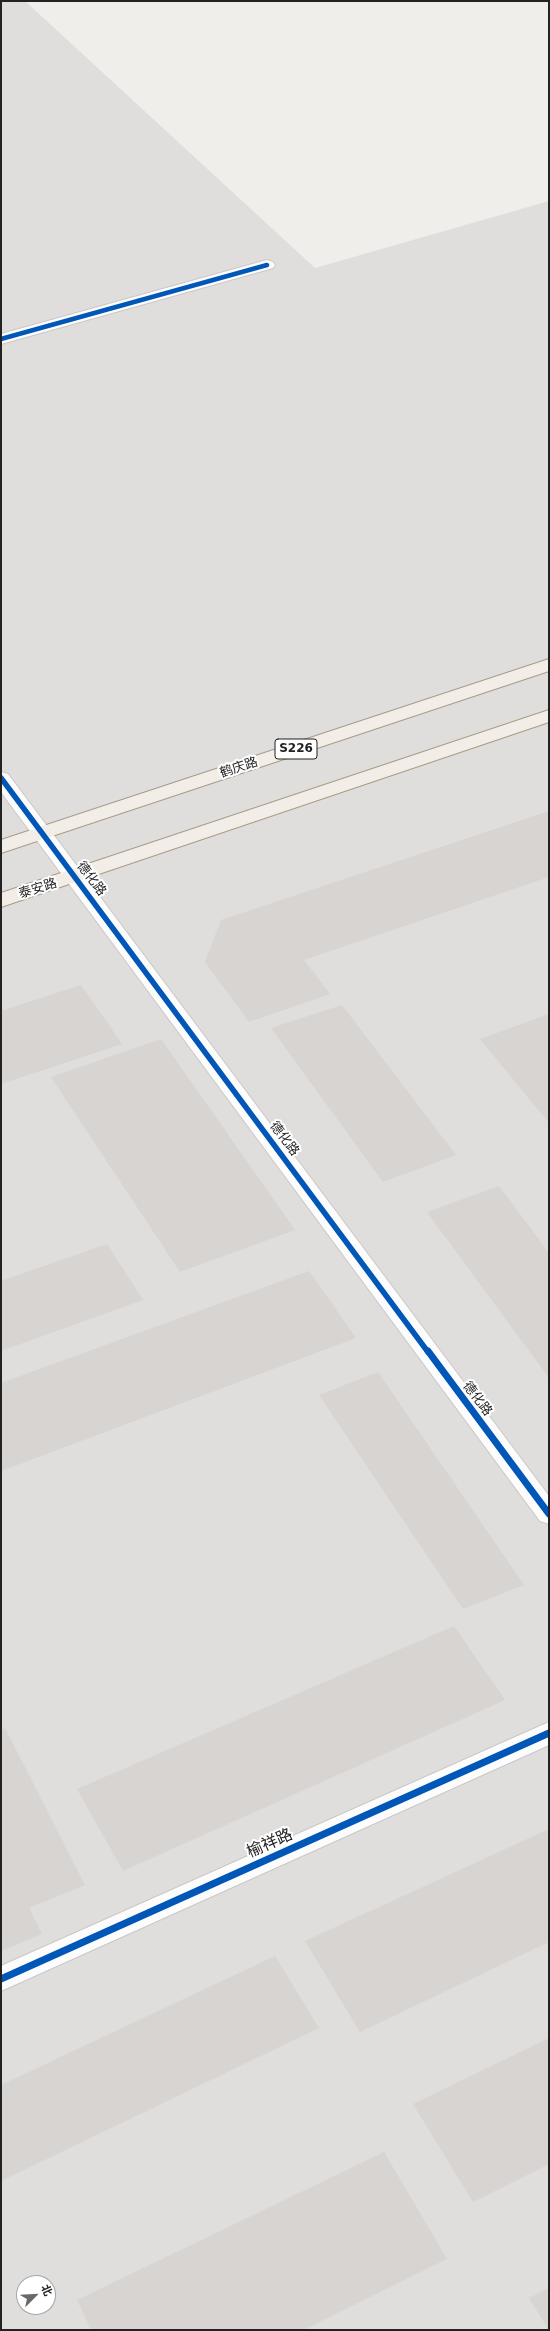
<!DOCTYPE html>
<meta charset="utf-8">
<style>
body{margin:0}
#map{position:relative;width:550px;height:2331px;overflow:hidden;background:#f0eeeb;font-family:"DejaVu Sans","Noto Sans SC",sans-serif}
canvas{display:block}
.frame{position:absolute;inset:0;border:2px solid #222;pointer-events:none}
.north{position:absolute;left:16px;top:2275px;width:40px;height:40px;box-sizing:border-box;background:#fff;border:1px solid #a7a7a7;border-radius:50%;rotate:66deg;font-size:11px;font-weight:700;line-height:16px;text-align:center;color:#222}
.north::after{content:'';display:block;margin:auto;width:14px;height:18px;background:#6a6968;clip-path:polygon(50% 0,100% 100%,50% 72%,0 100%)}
</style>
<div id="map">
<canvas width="550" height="2331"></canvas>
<div class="frame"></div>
<div class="north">北</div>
</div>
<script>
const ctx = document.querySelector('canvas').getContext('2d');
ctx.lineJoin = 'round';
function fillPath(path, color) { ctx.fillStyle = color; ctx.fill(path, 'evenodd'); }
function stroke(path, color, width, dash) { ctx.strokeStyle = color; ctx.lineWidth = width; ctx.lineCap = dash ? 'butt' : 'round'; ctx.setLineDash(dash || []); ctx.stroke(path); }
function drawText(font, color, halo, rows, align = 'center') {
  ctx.font = font + ' "DejaVu Sans","Noto Sans SC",sans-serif'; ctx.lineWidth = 4; ctx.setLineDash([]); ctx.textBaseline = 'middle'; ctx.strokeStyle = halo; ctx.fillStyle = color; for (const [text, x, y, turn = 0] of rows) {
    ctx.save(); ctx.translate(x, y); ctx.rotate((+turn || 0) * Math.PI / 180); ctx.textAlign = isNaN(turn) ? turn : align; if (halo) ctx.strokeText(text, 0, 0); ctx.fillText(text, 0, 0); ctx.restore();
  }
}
const residential = new Path2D(`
 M 1,1 L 25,1 L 315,268 L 549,201 L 549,2330 L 1,2330 ZM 24,2283 L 48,2283 L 48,2307 L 24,2307 Z`);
const building = new Path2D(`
 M 549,811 L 549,877 L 304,960 L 330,994 L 249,1022 L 205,962 L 221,920 Z
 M 81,985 L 122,1044 L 1,1084 L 1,1011 Z
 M 342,1005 L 456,1155 L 383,1182 L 271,1028 Z
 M 549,1014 L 549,1123 L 480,1039 Z
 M 161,1039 L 295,1230 L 180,1272 L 51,1077 Z
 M 499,1186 L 549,1253 L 549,1378 L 427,1212 Z
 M 107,1244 L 143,1300 L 1,1351 L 1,1281 Z
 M 309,1271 L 356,1338 L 1,1471 L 1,1383 Z
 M 378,1372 L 524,1585 L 463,1609 L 319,1395 Z
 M 454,1626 L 505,1700 L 123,1871 L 77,1789 Z
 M 5,1728 L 85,1885 L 29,1908 L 42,1934 L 1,1951 L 1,1730 Z
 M 549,1829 L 549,1942 L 360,2032 L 305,1941 Z
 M 275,1956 L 319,2028 L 1,2181 L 1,2085 Z
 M 549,2038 L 549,2164 L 473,2202 L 413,2104 Z
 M 384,2152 L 447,2259 L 303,2330 L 91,2330 L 77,2300 Z
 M 549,2288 L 549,2330 L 529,2298 Z`);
const minor = new Path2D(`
 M 267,260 L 273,262 L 275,265 L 273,268 L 1,344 L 1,334 Z
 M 1,772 L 8,774 L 549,1496 L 549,1524 L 540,1521 L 1,792 Z
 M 549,1722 L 549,1745 L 1,1991 L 1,1966 Z`);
const primary = new Path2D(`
 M 549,659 L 549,671 L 1,853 L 1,840 Z
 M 549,710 L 549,722 L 1,907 L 1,893 Z`);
const cyclewayFar2 = new Path2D(`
 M 1,339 L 267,265`);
const cyclewayFar1 = new Path2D(`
 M 1,778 L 428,1352`);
const cycleway = new Path2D(`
 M 428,1351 L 549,1514
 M 1,1979 L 549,1733`);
const shields = [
 [296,749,42]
];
const shieldNames = [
 ["S226",296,749]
];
const streetNames = [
 ["鹤庆路",239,768,-18],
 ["德化路",91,879,53],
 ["泰安路",38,889,-17],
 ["德化路",284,1139,53],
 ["德化路",477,1399,53]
];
const nearStreetnames = [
 ["榆祥路",270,1844,-24]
];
fillPath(residential, '#dfdedc');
fillPath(building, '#d7d4d2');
stroke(minor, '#c9c8c7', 2);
stroke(primary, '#a79c86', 2);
fillPath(minor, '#fdfcfc');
fillPath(primary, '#f3ede7');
stroke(cyclewayFar2, '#0057b8', 4.5);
stroke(cyclewayFar1, '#0057b8', 5.5);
stroke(cycleway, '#0057b8', 7);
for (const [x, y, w] of shields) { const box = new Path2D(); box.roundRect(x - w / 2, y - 10, w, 20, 3); ctx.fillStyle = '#fff'; ctx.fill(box); stroke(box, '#222', 1); }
drawText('bold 12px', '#222', null, shieldNames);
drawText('13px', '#222', '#fff', streetNames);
drawText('16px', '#222', '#fff', nearStreetnames);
</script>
